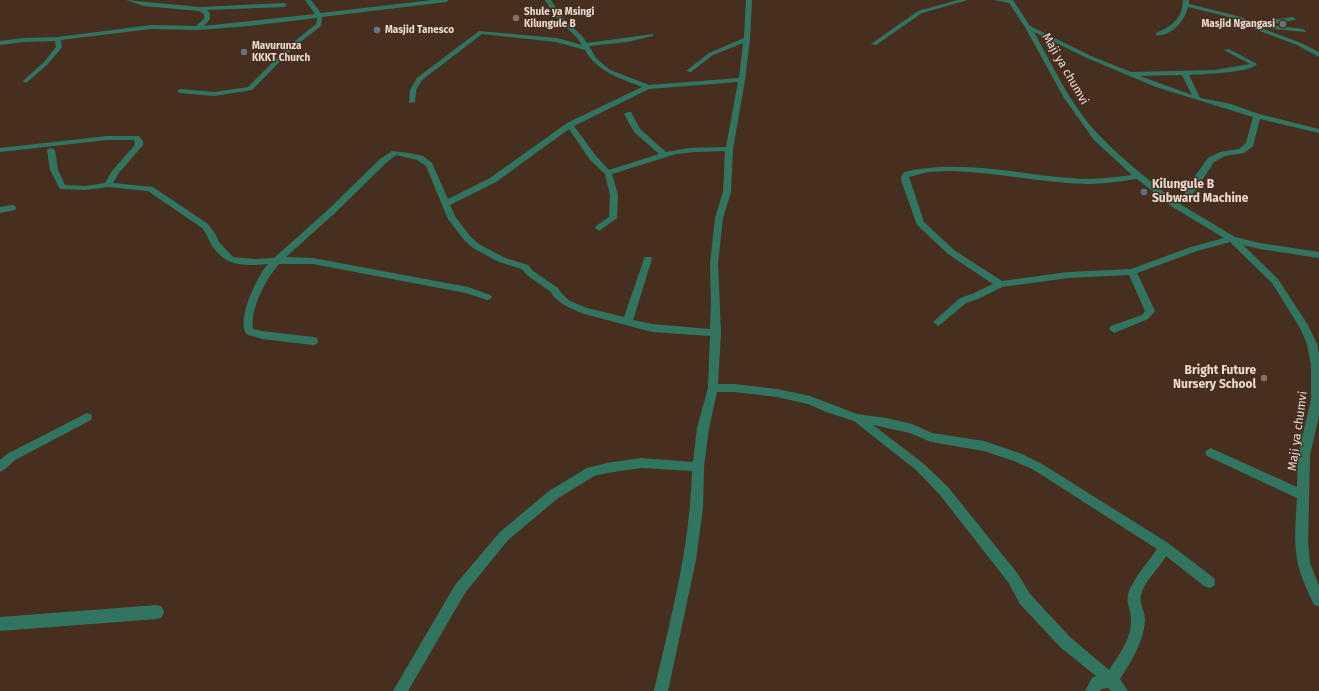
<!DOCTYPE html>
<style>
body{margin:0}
canvas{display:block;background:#472f20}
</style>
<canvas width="1319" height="691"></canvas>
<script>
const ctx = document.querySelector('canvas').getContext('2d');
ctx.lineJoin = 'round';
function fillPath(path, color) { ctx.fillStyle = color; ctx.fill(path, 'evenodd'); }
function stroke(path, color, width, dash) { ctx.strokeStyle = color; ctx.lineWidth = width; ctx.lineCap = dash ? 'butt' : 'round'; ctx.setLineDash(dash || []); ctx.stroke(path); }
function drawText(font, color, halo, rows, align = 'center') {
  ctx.font = font + ' "Fira Sans",sans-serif'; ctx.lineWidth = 3; ctx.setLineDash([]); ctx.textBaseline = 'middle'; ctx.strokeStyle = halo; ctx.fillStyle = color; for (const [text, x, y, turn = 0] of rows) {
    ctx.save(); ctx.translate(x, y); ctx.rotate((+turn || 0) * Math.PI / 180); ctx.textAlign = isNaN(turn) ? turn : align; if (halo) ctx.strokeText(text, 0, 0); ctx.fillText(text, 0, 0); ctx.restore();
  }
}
const minor = new Path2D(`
 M 126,0 L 200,7 L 284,3 L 287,5 L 284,7 L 207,10 L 210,13 L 210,19 L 204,26 L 315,14 L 305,0 L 311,0 L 321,13 L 432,0 L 449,0 L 446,2 L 322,17 L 321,26 L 294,47 L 252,90 L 214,96 L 180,93 L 177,91 L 180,89 L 214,92 L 248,87 L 290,45 L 316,24 L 317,18 L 249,26 L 198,30 L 151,29 L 61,40 L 62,47 L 48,64 L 26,83 L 23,81 L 44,62 L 56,47 L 55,41 L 24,42 L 0,45 L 0,41 L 24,38 L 58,37 L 151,25 L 196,26 L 204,19 L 204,14 L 199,11 L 144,6 Z
 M 545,0 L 551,0 L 560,15 L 582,36 L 587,43 L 653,34 L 653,36 L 627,42 L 589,46 L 596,58 L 610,70 L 649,85 L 739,78 L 743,43 L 713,55 L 691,72 L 686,71 L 709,53 L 744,38 L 746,0 L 752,0 L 750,39 L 745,80 L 733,149 L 731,192 L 723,218 L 718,263 L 721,333 L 718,384 L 734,384 L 777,389 L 810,396 L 857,414 L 886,418 L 912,424 L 932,433 L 984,441 L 1022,454 L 1042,464 L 1168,543 L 1214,578 L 1215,582 L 1214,586 L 1209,588 L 1204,586 L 1166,556 C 1159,569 1144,581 1141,595 C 1139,604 1145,611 1145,620 C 1144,641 1131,662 1120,679 L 1128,691 L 1111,691 L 1108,688 L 1101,689 L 1100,691 L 1085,691 L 1092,678 L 1096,676 L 1060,647 L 1020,604 L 1008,582 L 940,495 L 916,470 L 854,421 L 826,412 L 808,404 L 777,397 L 734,392 L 717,392 L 709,428 L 704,467 L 703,507 L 696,560 L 668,691 L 654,691 C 671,618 690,547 692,471 L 641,468 L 607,473 L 594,476 L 557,499 L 508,540 L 465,593 L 408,691 L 393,691 L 455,585 L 500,532 L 549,491 L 587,468 L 607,463 L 641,458 L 693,462 L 697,428 L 708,388 L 710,336 L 652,332 L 581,313 L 564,305 L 554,297 L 551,292 L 527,275 L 522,269 L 499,262 L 473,248 L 465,241 L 448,219 L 426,166 L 417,160 L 396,155 L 386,163 L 336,212 L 286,257 L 313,258 L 468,287 L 490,295 L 492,297 L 490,299 L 487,300 L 466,293 L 313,264 L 279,264 C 266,279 250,308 253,329 L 262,331 L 313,337 L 317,338 L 318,341 L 317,344 L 313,345 L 262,339 L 246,334 C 237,317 257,277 268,264 C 244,266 225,267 211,244 C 208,238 206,233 202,228 L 148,191 L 108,187 L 85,190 L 63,189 L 60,189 L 50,170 L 47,150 L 51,148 L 55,150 L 58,170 L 65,185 L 85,186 L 105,183 L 112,171 L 135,145 L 134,140 L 107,140 L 0,152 L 0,148 L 107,136 L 139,136 L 143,141 L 143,145 L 118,174 L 113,183 L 153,187 L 208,224 L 216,235 L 219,242 L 233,257 L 254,259 L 274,258 L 330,208 L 380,159 L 392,151 L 409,153 L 423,156 L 432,163 L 448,199 L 490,178 L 567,123 L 642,87 C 620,78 597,72 585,50 L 556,42 L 482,34 L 422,80 L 416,90 L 415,102 L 409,103 L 410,90 L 417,78 L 479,31 L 557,38 L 582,45 L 577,38 L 556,17 ZM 738,82 L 726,147 L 689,148 L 666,152 L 640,129 L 631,112 L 628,112 L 624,114 L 634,132 L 659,154 L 609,170 L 596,156 L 574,126 L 649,89 ZM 569,129 L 590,160 L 605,174 L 610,195 L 609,217 L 596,226 L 595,228 L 599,231 L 617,218 L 618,195 L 612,174 L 676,154 L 695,152 L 725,151 L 723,192 L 715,218 L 710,263 L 711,303 L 710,329 L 652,324 L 633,320 L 652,259 L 651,257 L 645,257 L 644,259 L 624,317 L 587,308 L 570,301 L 561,293 L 558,288 L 533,271 L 528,265 L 505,258 L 479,244 L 471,237 L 456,218 L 450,205 L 496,182 ZM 873,425 L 910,433 L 931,442 L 984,451 L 1014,461 L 1034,470 L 1157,549 C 1147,564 1134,577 1128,594 C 1126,603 1131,610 1131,619 C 1132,638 1119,655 1109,670 L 1070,637 L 1030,594 L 1018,574 L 948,487 L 924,464 Z
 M 958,0 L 968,0 L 922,13 L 876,45 L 871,44 L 918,11 Z
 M 994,0 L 1013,0 L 1030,26 L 1091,56 L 1131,72 L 1215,70 L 1250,64 L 1224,50 L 1229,49 L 1257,64 C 1250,73 1202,74 1189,75 L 1200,98 L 1231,104 L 1259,114 L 1319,129 L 1319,133 L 1260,119 L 1253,146 L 1244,153 L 1225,156 L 1214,162 L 1191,197 L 1180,204 L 1235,237 L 1260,243 L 1319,252 L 1319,258 L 1260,249 L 1243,245 L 1278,279 L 1308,325 L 1317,344 L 1319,354 L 1319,416 L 1310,455 L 1308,542 L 1310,563 L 1319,586 L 1319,606 L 1314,605 C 1308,591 1301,578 1298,564 C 1293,543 1296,519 1297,498 L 1207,456 L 1205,453 L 1207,450 L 1211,448 L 1215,450 L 1297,487 L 1298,455 L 1311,400 L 1311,365 L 1307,344 L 1300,328 L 1272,283 L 1230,242 L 1197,251 L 1137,273 L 1155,311 L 1148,319 L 1114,333 L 1109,329 L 1111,326 L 1142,315 L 1145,311 L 1129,275 L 1068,278 L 1002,287 L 978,299 L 966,303 L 941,324 L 938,326 L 933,322 L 960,298 L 972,294 L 993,284 L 948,254 L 917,225 L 902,183 L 901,177 L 904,172 C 964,158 1023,176 1083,179 C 1100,179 1116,177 1132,175 L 1094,140 L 1064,98 L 1025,27 L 1009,3 ZM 1034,32 L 1087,58 L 1156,87 L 1253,117 L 1246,143 L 1239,149 L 1220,152 L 1208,158 L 1193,179 L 1185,193 L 1174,200 C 1149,180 1124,161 1101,137 C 1072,108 1054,68 1034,32 ZM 1182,75 L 1192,95 L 1140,76 ZM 949,171 C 996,172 1042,183 1088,184 C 1104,184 1121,181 1137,179 L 1171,206 L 1224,238 L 1191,247 L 1131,269 L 1068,272 L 1002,281 L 954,250 L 924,222 L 909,177 L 928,172 Z
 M 1183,0 L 1189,0 L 1189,4 L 1241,17 L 1256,26 L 1301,43 L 1319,52 L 1319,57 L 1297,45 L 1252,28 L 1237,19 L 1188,7 C 1185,21 1171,37 1156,35 L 1156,33 C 1171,27 1183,18 1183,0 Z
 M 1293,17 L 1296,19 L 1295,20 L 1269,25 L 1303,29 L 1306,31 L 1305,32 L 1264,28 L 1261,26 L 1265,22 L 1272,20 Z
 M 12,205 L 15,206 L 16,208 L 15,210 L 0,213 L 0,207 Z
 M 87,413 L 91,414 L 92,417 L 91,420 L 15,460 L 4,470 L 0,472 L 0,460 L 7,454 Z
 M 157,605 L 162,607 L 164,612 L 162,617 L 157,619 L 0,631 L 0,617 Z`);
const markers = [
 [516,18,4,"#8d6e63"],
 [1283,24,4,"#6b7280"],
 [377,30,4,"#6b7280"],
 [244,52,4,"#6b7280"],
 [1144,192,4,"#5c6f8a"],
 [1264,378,4,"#8d6e63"]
];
const farPoinames = [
 ["Shule ya Msingi",524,12],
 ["Kilungule B",524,24],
 ["Masjid Ngangasi",1275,24,"right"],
 ["Masjid Tanesco",385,30],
 ["Mavurunza",252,46],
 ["KKKT Church",252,58]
];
const streetNames = [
 ["Maji ya chumvi",1065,69,60],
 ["Maji ya chumvi",1298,431,-82]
];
const poiNames = [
 ["Kilungule B",1152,185],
 ["Subward Machine",1152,199],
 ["Bright Future",1256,371,"right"],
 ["Nursery School",1256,385,"right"]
];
fillPath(minor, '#317561');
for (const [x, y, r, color] of markers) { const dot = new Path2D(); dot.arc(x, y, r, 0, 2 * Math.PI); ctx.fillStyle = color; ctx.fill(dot); stroke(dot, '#472f20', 1.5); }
drawText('bold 10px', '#ebdbd2', '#472f20', farPoinames, 'left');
drawText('12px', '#ebdbd2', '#472f20', streetNames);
drawText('bold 12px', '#ebdbd2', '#472f20', poiNames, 'left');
</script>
